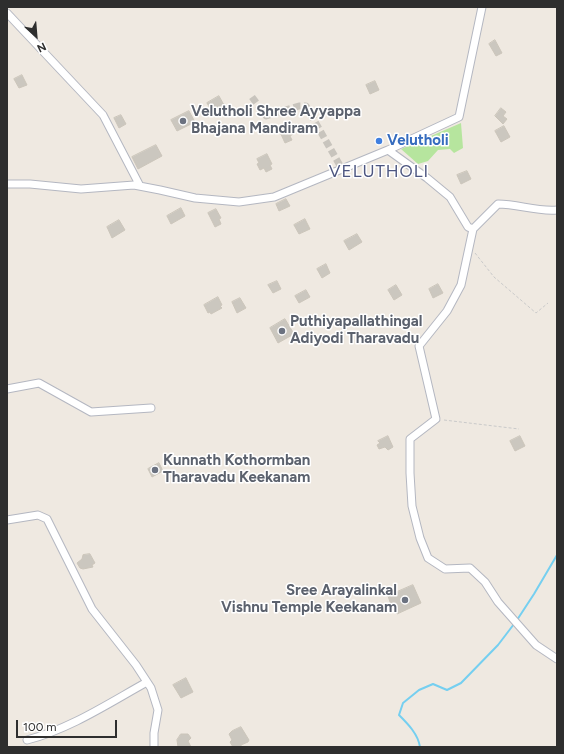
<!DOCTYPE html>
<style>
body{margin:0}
#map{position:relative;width:564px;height:754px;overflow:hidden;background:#efe9e1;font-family:Figtree,sans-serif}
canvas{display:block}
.frame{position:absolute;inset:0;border:8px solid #2e2e2e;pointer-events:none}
.north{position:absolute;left:16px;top:16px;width:40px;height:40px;-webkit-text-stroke:3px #fff;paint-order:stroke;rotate:154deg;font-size:11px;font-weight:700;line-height:16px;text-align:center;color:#2e2e2e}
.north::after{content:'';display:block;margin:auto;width:14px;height:18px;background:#2e2e2e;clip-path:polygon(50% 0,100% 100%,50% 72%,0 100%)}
.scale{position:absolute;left:16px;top:720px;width:101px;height:18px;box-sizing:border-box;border:2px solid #2e2e2e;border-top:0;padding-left:5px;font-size:12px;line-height:14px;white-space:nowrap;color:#2e2e2e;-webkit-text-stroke:3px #fff;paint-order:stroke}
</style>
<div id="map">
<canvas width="564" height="754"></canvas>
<div class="frame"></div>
<div class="north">N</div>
<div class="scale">100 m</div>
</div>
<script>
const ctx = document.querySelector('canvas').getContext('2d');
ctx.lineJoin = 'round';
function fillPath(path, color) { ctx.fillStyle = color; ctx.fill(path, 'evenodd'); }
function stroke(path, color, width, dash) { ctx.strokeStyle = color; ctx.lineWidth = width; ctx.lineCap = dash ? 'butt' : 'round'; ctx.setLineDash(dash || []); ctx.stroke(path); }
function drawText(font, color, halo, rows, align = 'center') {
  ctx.font = font + ' Figtree,sans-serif'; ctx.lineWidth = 3; ctx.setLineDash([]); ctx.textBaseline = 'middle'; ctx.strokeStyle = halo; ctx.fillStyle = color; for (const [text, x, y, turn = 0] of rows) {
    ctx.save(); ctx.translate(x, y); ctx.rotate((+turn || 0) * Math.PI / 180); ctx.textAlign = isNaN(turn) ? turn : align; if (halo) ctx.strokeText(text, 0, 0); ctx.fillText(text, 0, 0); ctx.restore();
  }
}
const green = new Path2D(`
 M 461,123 L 463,148 L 454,153 L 450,149 L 438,150 L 428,161 L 418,164 L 401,149 Z`);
const stream = new Path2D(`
 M 517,620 L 534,594 L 557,555
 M 420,747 C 418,734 408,724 399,715 L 403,703 L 419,690 L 433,684 L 447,690 L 461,683 L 498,645 L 514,624`);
const building = new Path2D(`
 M 495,40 L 502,53 L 496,56 L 489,44 Z
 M 22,75 L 27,85 L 19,88 L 14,79 Z
 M 375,81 L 379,90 L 370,94 L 366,85 Z
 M 219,96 L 224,105 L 212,112 L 207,103 Z
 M 501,108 L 506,112 L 503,116 L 507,119 L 503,124 L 495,116 Z
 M 189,111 L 195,122 L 177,131 L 171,120 Z
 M 121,115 L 126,124 L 119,128 L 114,118 Z
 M 287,126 L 293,134 L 290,136 L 292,140 L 285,143 L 279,130 Z
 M 504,126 L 510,137 L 501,142 L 495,131 Z
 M 156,145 L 162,156 L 138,169 L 132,157 Z
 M 267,154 L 272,164 L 270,165 L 272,169 L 266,172 L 264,168 L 260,170 L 257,164 L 259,163 L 257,159 Z
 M 467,171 L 471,179 L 461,184 L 457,175 Z
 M 286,199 L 290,206 L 279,211 L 276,204 Z
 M 181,208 L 185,216 L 171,224 L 167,216 Z
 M 216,209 L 221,218 L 219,219 L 221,224 L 215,227 L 208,213 Z
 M 305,219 L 310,229 L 299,234 L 294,225 Z
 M 119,220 L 125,230 L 112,238 L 107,227 Z
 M 357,234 L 362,242 L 349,250 L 344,241 Z
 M 326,264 L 330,273 L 322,278 L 317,269 Z
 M 277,281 L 281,289 L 273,293 L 268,285 Z
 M 438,284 L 443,293 L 433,298 L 429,289 Z
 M 396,285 L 402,295 L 394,300 L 388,290 Z
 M 306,290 L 310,297 L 299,303 L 295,296 Z
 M 218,297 L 222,305 L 220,306 L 222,308 L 211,314 L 210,312 L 208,313 L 204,305 Z
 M 240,298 L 246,308 L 237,313 L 232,302 Z
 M 285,319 L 294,334 L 278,343 L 270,328 Z
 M 388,436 L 393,447 L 388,450 L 385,447 L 379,449 L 377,445 L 380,443 L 378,441 Z
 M 520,436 L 525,446 L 515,451 L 510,441 Z
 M 159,463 L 163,471 L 152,477 L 148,469 Z
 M 90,554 L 95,563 L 92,565 L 93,567 L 83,569 L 80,568 L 77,563 L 82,559 L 83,555 Z
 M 413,585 L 421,603 L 397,614 L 395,610 L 393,611 L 388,596 Z
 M 186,678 L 193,692 L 181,698 L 173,685 Z
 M 241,727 L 249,740 L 248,742 L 241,745 L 241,747 L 233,747 L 230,742 L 232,740 L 229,734 L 232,731 Z
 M 181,734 L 188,734 L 191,738 L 188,741 L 191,747 L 178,747 L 177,740 Z`);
const streetTunnel = new Path2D(`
 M 252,97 L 266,116 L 299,106 L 306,106 L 342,169`);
const path = new Path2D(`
 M 475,253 L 494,277 L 536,313 L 548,303
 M 444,420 L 519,429`);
const street = new Path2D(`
 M 7,13 L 103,115 L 140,186
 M 388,150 L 459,117 L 482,7
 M 7,184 L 30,184 L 81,189 L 134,185 L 160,190 L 195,198 L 239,202 L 274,197 L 388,150 L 427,178 L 450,197 L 468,227 L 473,229 L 461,285 L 447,311 L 419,346 L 436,419 L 410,439 L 410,473 L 412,506 L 420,538 L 428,558 L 445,569 L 470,568 L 485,582 L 498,602 L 536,645 L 557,659
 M 473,229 L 498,204 C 518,204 537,212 557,210
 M 7,389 L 39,383 L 91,412 L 151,408
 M 7,520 L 38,515 L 47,519 L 92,609 L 136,665 L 151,688 L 158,710 L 154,733 L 154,747
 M 27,740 C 70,729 109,703 147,682`);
const markers = [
 [183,121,4,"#6b7280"],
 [379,141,4,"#3f7fe0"],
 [282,331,4,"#6b7280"],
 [155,470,4,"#6b7280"],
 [405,600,4,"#6b7280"]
];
const worshipNames = [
 ["Velutholi Shree Ayyappa",191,112],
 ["Bhajana Mandiram",191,129],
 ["Puthiyapallathingal",290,322],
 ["Adiyodi Tharavadu",290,339],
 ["Kunnath Kothormban",163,461],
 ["Tharavadu Keekanam",163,478],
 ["Sree Arayalinkal",397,591,"right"],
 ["Vishnu Temple Keekanam",397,608,"right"]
];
const shopNames = [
 ["Velutholi",387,141]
];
const quarterNames = [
 ["VELUTHOLI",379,172]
];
fillPath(green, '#b6e59e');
stroke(stream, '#75cff0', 2);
fillPath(building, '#cbc7bf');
stroke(building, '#cbc5ba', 1);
stroke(streetTunnel, '#c8c4bd', 7, [7, 3.5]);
stroke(street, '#b4b7c1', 9);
stroke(path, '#c9c9c9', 1, [3, 2]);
stroke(street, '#fff', 7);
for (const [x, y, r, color] of markers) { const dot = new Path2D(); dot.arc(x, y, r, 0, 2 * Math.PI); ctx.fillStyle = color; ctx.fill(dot); stroke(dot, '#fff', 1.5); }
drawText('bold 15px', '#5b616d', '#fff', worshipNames, 'left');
drawText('bold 15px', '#366cbe', '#fff', shopNames, 'left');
ctx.letterSpacing = '1px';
drawText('17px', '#4d5680', '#fff', quarterNames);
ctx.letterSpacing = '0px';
</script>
